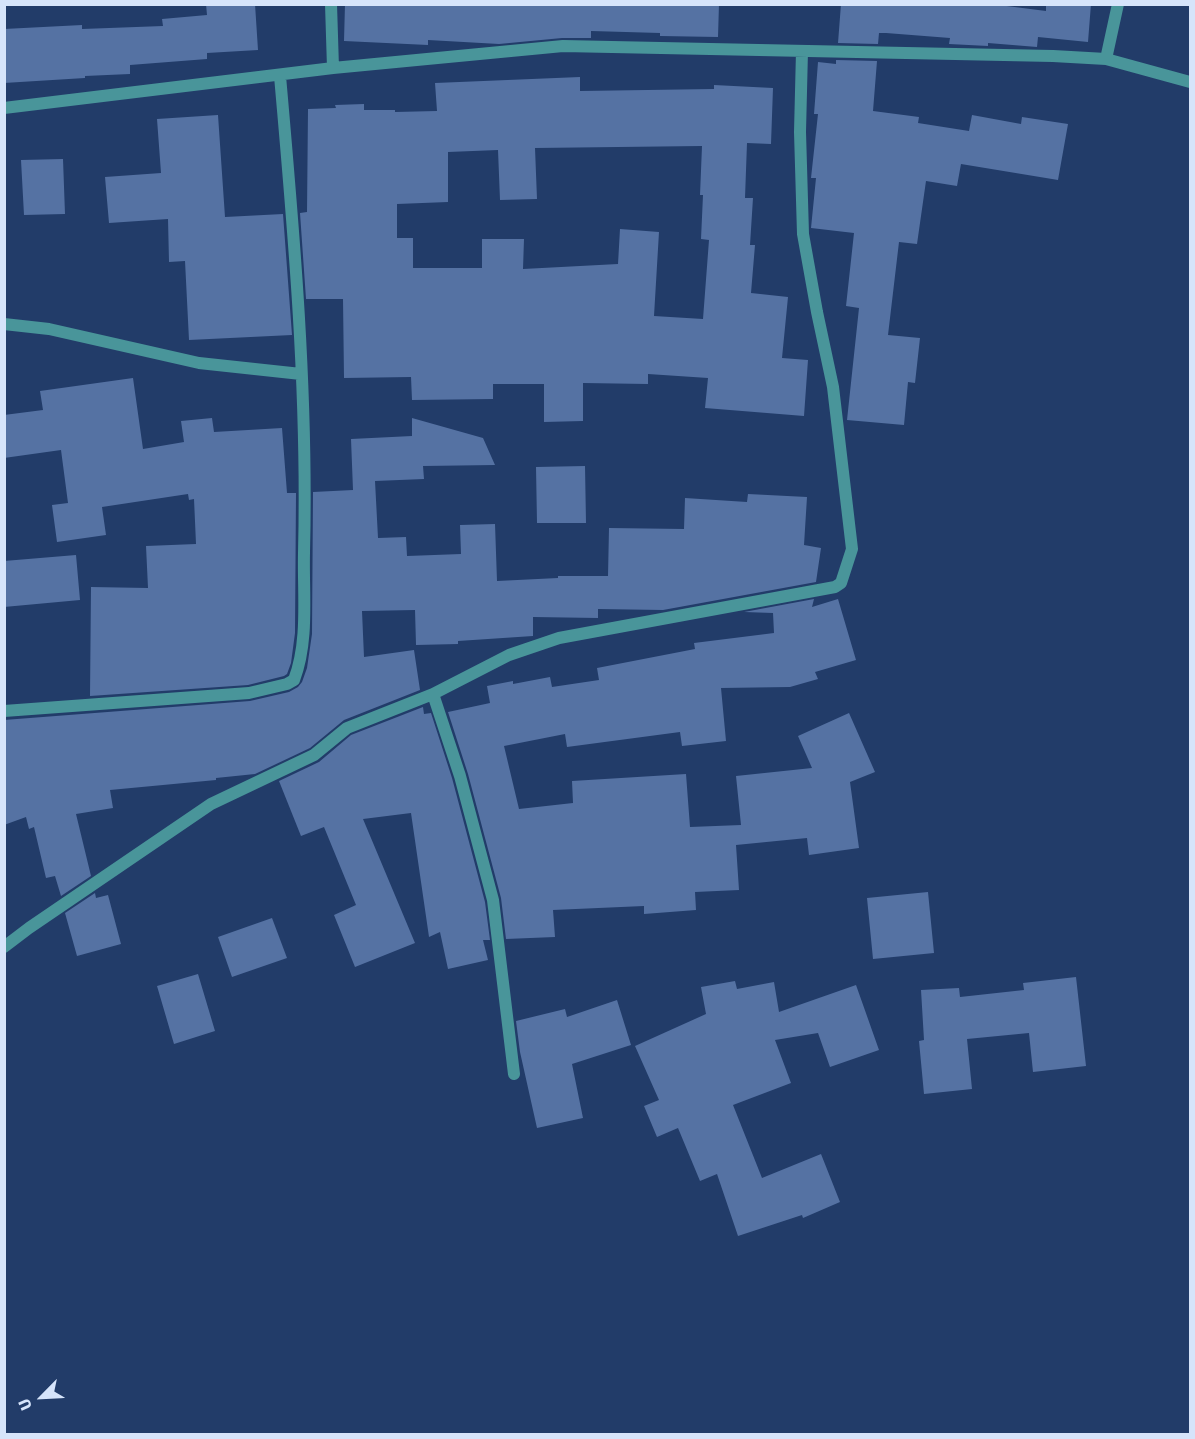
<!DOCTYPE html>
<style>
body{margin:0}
#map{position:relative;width:1195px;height:1439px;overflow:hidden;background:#223c69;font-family:"Fira Sans",sans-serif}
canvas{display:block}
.frame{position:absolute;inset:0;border:6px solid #d6e4fa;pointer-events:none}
.north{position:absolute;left:12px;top:1367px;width:60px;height:60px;-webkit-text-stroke:4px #223c69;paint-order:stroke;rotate:246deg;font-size:16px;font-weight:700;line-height:24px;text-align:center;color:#d6e4fa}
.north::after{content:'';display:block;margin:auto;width:21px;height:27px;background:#d6e4fa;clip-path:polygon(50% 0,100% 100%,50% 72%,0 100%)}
</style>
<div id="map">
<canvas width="1195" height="1439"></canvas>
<div class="frame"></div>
<div class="north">U</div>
</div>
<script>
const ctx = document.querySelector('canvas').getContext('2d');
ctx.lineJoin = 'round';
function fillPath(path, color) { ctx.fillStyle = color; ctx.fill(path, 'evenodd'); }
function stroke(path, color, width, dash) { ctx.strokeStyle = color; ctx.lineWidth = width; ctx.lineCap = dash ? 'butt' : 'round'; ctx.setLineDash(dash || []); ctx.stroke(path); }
const building = new Path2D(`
 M 206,4 L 255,4 L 258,50 L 207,53 L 207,59 L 130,65 L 130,74 L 85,76 L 85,78 L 4,83 L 4,29 L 82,25 L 82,29 L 163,26 L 162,19 L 207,15 Z
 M 345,4 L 719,4 L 718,37 L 660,36 L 660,33 L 591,31 L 591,38 L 562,38 L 499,44 L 428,40 L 428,45 L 344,41 Z
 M 841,4 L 991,4 L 1046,11 L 1046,4 L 1091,4 L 1088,42 L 1038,37 L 1037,47 L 988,43 L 988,46 L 949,44 L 950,38 L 886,33 L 879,33 L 878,44 L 838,43 Z
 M 836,60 L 877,61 L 873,111 L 919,117 L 918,123 L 969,131 L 972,115 L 1021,124 L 1022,117 L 1068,124 L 1058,180 L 961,164 L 957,186 L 926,181 L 917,244 L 899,242 L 888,335 L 920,338 L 915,383 L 908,382 L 904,425 L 847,420 L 859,308 L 846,306 L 854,233 L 811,228 L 816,178 L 811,178 L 818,114 L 814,114 L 818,62 L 836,64 Z
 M 580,77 L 580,91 L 714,89 L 714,85 L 773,88 L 771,144 L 747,143 L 745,198 L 753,198 L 750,245 L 755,245 L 751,293 L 788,297 L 782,358 L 808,360 L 804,416 L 705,408 L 708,378 L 648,374 L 648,384 L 583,383 L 583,421 L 544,422 L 544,384 L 493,384 L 493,399 L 412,400 L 411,377 L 344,378 L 343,299 L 306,299 L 300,213 L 307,212 L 308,109 L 336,108 L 335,105 L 364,104 L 364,110 L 395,110 L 395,112 L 437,111 L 435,83 ZM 702,146 L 700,195 L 703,195 L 701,239 L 709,240 L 703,319 L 654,316 L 659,232 L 620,229 L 618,264 L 523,269 L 524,239 L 482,239 L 482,268 L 413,268 L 413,238 L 397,238 L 397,204 L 448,202 L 448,152 L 498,150 L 500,200 L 537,199 L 535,148 Z
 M 218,115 L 225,217 L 283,214 L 292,335 L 189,340 L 185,261 L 169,262 L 168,219 L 109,223 L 105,177 L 161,173 L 157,119 Z
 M 63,159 L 65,214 L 24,215 L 21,160 Z
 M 133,378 L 143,449 L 184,442 L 181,421 L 212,418 L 214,432 L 282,428 L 287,493 L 296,493 L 295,633 L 291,663 L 287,674 L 284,676 L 248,685 L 90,696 L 91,587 L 148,588 L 146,546 L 196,544 L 194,499 L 189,500 L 188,494 L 102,507 L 106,535 L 57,542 L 52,505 L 68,503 L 61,450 L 4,458 L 4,415 L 43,410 L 40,391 Z
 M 412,418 L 483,438 L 495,465 L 423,466 L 424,479 L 375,481 L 378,538 L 406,537 L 407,556 L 461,554 L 460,525 L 495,524 L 497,581 L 558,578 L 558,576 L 608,576 L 609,528 L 684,529 L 685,498 L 747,502 L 748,494 L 807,497 L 804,545 L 821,548 L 816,582 L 663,610 L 598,609 L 598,618 L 533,617 L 533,636 L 458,641 L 458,644 L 416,645 L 415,610 L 362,611 L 364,657 L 414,650 L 420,690 L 344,720 L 310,748 L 255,774 L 216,778 L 216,780 L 110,790 L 113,808 L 76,814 L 91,876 L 61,896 L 55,876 L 46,878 L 34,827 L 29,829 L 26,817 L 4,825 L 4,720 L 250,701 L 289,692 L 298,687 L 302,682 L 307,668 L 312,634 L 313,492 L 353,490 L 351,439 L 412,436 Z
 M 585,466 L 586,523 L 537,523 L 536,467 Z
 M 76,555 L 80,600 L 4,607 L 4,561 Z
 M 814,599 L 812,607 L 838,599 L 856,660 L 815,672 L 818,679 L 790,687 L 721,688 L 726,741 L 682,746 L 680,732 L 567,747 L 565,734 L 504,746 L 519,809 L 573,803 L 572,781 L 686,774 L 690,827 L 741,825 L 736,776 L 812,768 L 798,736 L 849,713 L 875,772 L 850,782 L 859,848 L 809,855 L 807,838 L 736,845 L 739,890 L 695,892 L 696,910 L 644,914 L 644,906 L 553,910 L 555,937 L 506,939 L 501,898 L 468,774 L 448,712 L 490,703 L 487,686 L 513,681 L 513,684 L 550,677 L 552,687 L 599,680 L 597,668 L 695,649 L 694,643 L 774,633 L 773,613 L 744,612 Z
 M 423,707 L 424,714 L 431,713 L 452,778 L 485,902 L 490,940 L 483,940 L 488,960 L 448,969 L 440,932 L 429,937 L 411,813 L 363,819 L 415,943 L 355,967 L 334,915 L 356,905 L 324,827 L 301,836 L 279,781 L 319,762 L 351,735 Z
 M 928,892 L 934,953 L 873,959 L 867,898 Z
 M 95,893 L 96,898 L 108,895 L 121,944 L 77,956 L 65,913 Z
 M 272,918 L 287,958 L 232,977 L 218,937 Z
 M 198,974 L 215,1031 L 174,1044 L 157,986 Z
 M 1076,977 L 1086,1066 L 1033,1072 L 1029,1033 L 967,1039 L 972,1089 L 924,1094 L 919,1041 L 924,1040 L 921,990 L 959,988 L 960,997 L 1024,990 L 1023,983 Z
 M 735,981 L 737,989 L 774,982 L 779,1012 L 856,985 L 879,1050 L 830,1067 L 818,1033 L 775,1040 L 791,1083 L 733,1105 L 762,1178 L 821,1154 L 840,1202 L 803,1218 L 802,1215 L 738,1236 L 717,1174 L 700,1181 L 678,1128 L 657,1137 L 644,1106 L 659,1100 L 635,1046 L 706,1014 L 701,987 Z
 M 617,1000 L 631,1045 L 572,1064 L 583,1118 L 537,1128 L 520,1052 L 516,1021 L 565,1009 L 567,1017 Z`);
const minor = new Path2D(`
 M 331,4 L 333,68
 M 1106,59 L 1118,4
 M 4,108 L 333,68 L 563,46 L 1053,56 L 1106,59 L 1190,82
 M 4,324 L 49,329 L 199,363 L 301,374
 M 433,694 L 460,776 L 493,900 L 514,1074
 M 4,711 L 249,693 L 287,684 L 294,680 C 309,641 303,594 304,553 C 308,394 294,234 280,76
 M 4,947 L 29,928 L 211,804 L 314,755 L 347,728 L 433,694 L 509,655 L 559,638 L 835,587 L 841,583 L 852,549 L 833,387 L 817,312 L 803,234 L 800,132 L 802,51`);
fillPath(building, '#5572a3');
stroke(minor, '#49959a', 12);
</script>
